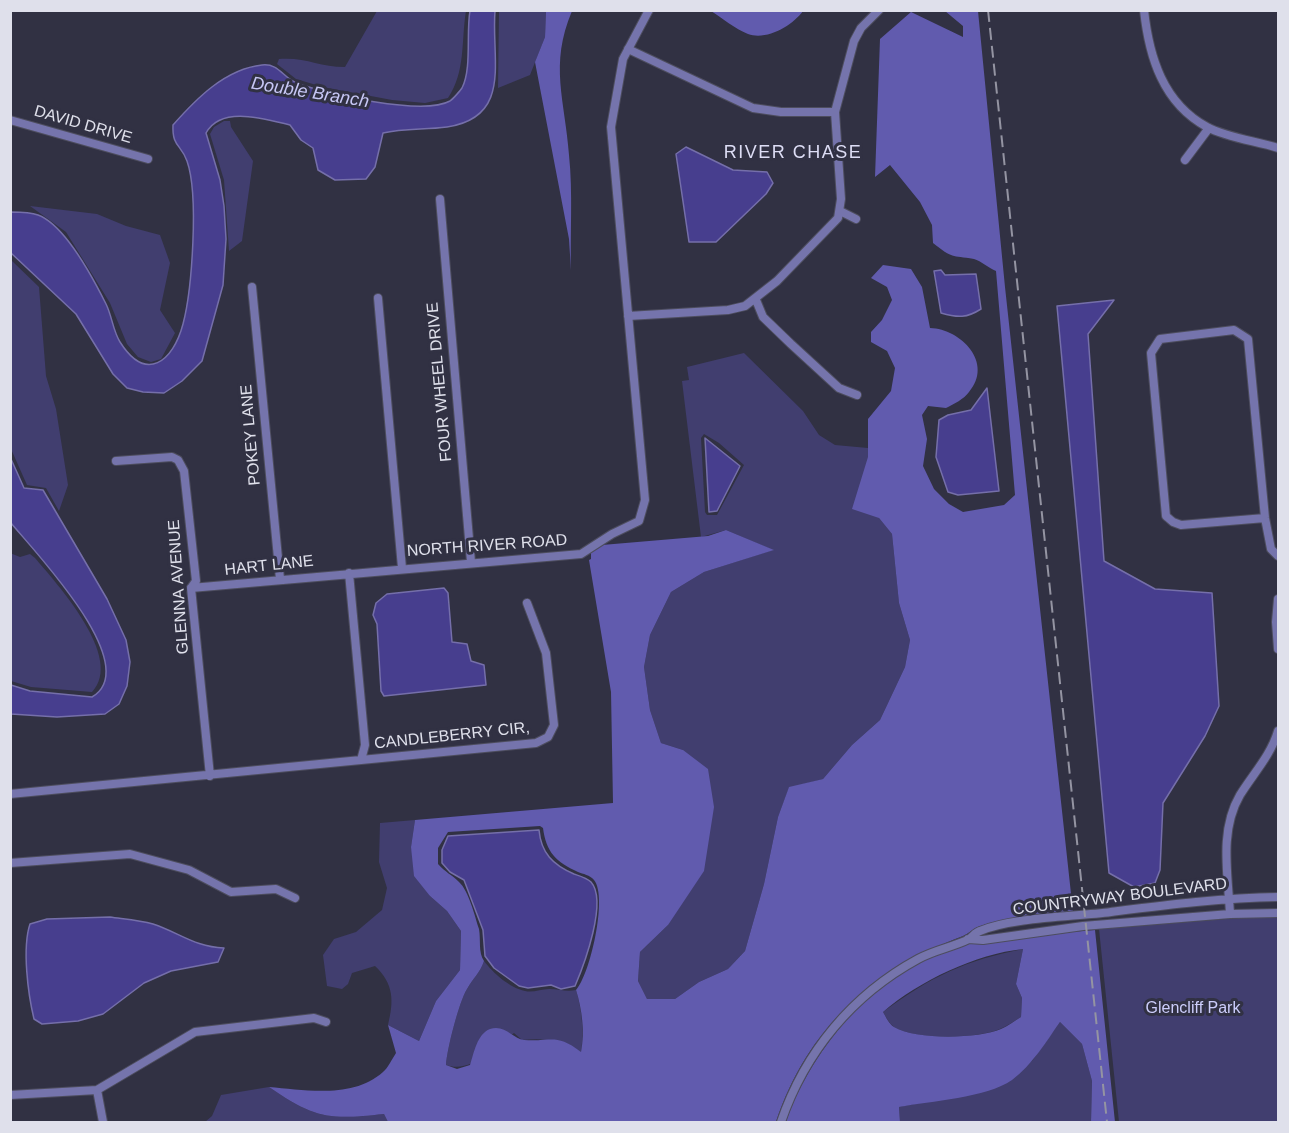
<!DOCTYPE html>
<style>
body{margin:0}
#map{position:relative;width:1289px;height:1133px;overflow:hidden;background:#313143;font-family:Helvetica,sans-serif}
canvas{display:block}
.frame{position:absolute;inset:0;border:12px solid #dfe0eb;pointer-events:none}
</style>
<div id="map">
<canvas width="1289" height="1133"></canvas>
<div class="frame"></div>
</div>
<script>
const ctx = document.querySelector('canvas').getContext('2d');
ctx.lineJoin = 'round';
function fillPath(path, color) { ctx.fillStyle = color; ctx.fill(path, 'evenodd'); }
function stroke(path, color, width, dash) { ctx.strokeStyle = color; ctx.lineWidth = width; ctx.lineCap = dash ? 'butt' : 'round'; ctx.setLineDash(dash || []); ctx.stroke(path); }
function drawText(font, color, halo, rows, align = 'center') {
  ctx.font = font + ' Helvetica,sans-serif'; ctx.lineWidth = 6; ctx.setLineDash([]); ctx.textBaseline = 'middle'; ctx.strokeStyle = halo; ctx.fillStyle = color; for (const [text, x, y, turn = 0] of rows) {
    ctx.save(); ctx.translate(x, y); ctx.rotate((+turn || 0) * Math.PI / 180); ctx.textAlign = isNaN(turn) ? turn : align; if (halo) ctx.strokeText(text, 0, 0); ctx.fillText(text, 0, 0); ctx.restore();
  }
}
const green = new Path2D(`
 M 377,11 L 466,11 C 461,41 466,71 448,98 L 425,103 L 392,100 L 323,87 L 296,79 L 277,64 L 279,59 C 306,57 319,67 345,67 Z
 M 499,11 L 546,11 L 545,37 L 530,75 L 498,88 Z
 M 224,121 L 230,121 L 231,127 L 253,161 L 242,241 L 229,251 L 224,180 L 210,134 L 214,127 Z
 M 30,206 L 97,214 L 126,226 L 160,235 L 170,263 L 160,310 L 175,333 L 161,359 L 151,362 L 138,357 L 127,344 L 110,303 L 66,232 Z
 M 11,260 L 39,287 L 46,376 L 56,409 L 68,485 L 59,511 L 46,488 L 27,485 L 11,449 Z
 M 744,353 L 803,411 L 819,435 L 835,445 L 868,448 L 879,518 L 892,534 L 899,603 L 910,640 L 905,667 L 880,720 L 852,745 L 823,779 L 789,788 L 778,817 L 764,884 L 745,951 L 728,969 L 699,982 L 675,999 L 647,999 L 638,981 L 640,952 L 668,925 L 683,750 L 661,743 L 650,710 L 644,667 L 650,635 L 671,592 L 704,572 L 773,550 L 726,530 L 701,537 L 682,381 L 689,380 L 687,367 ZM 704,434 L 719,443 L 744,465 L 717,515 L 707,515 L 705,512 L 701,438 Z
 M 10,553 L 20,557 L 30,554 L 35,558 C 57,584 125,658 92,692 L 31,687 L 11,681 Z
 M 415,820 L 411,847 L 430,896 L 447,911 L 461,931 L 460,970 L 436,1001 L 419,1041 L 388,1025 C 394,1001 394,984 375,966 L 352,973 L 348,984 L 342,989 L 327,986 L 323,955 L 334,939 L 356,932 L 382,910 L 387,888 L 379,862 L 380,823 Z
 M 1250,917 L 1278,917 L 1278,1122 L 1119,1122 L 1099,929 Z
 M 1023,949 L 1016,984 L 1022,998 L 1021,1017 C 1014,1021 1007,1026 1000,1029 C 977,1039 915,1040 894,1027 C 889,1023 886,1017 883,1012 C 930,977 966,960 1023,949 Z
 M 484,961 C 493,973 510,988 525,991 C 533,993 541,989 549,989 C 559,989 566,992 576,990 C 582,1009 584,1032 581,1053 C 566,1039 541,1038 522,1040 L 514,1033 C 495,1047 471,1074 446,1065 C 447,1049 459,1002 467,989 C 473,978 480,973 484,961 Z
 M 1060,1022 L 1082,1044 L 1092,1081 L 1091,1122 L 900,1122 L 899,1107 L 933,1100 L 1032,1061 Z
 M 269,1087 C 315,1119 330,1120 384,1114 L 388,1122 L 205,1122 L 212,1116 L 221,1095 Z`);
const forest = new Path2D(`
 M 546,11 L 572,11 C 549,65 565,100 569,155 C 573,193 570,233 571,271 L 569,239 L 535,62 L 545,37 Z
 M 711,11 L 803,11 C 793,25 767,41 748,34 C 735,29 722,18 711,11 Z
 M 945,11 L 978,11 L 1005,287 L 1073,912 C 1042,916 1008,916 978,927 C 973,929 968,934 963,936 C 872,971 808,1027 776,1122 L 388,1122 L 384,1114 C 330,1120 315,1119 269,1087 C 305,1090 353,1099 383,1072 C 388,1068 392,1059 396,1053 L 388,1025 L 419,1041 L 436,1001 L 460,970 L 461,931 L 447,911 L 430,896 L 414,876 L 411,847 L 415,820 L 613,803 L 611,692 L 589,560 L 591,559 L 591,552 L 602,545 L 708,536 L 726,530 L 774,550 L 704,572 L 671,592 L 650,635 L 644,667 L 650,710 L 661,743 L 683,750 L 708,769 L 714,807 L 704,871 L 668,925 L 640,952 L 638,981 L 647,999 L 675,999 L 699,982 L 728,969 L 745,951 L 764,884 L 778,817 L 789,787 L 823,779 L 852,745 L 880,720 L 905,667 L 910,640 L 899,603 L 892,534 L 879,518 L 852,509 L 868,457 L 868,419 L 891,391 L 895,368 L 887,351 L 871,342 L 871,332 L 882,320 L 892,300 L 887,287 L 871,278 L 883,265 L 911,269 L 922,287 L 930,328 C 961,329 994,363 969,392 C 964,399 954,404 946,408 L 928,406 L 922,415 L 927,439 L 923,466 L 934,489 L 949,504 L 963,512 L 1004,505 L 1015,495 L 996,271 C 989,268 981,261 974,259 C 951,255 953,259 933,243 L 932,225 L 920,202 L 890,165 L 875,177 L 880,39 L 911,12 L 963,37 L 963,26 ZM 540,826 L 543,828 C 546,852 556,862 578,872 C 583,874 590,875 594,880 C 608,897 590,975 576,990 C 582,1009 585,1032 581,1052 C 556,1033 552,1042 524,1040 C 513,1039 505,1024 490,1029 C 477,1034 474,1053 470,1065 L 457,1069 L 446,1065 C 447,1049 459,1002 467,989 C 473,978 480,973 484,961 C 478,952 481,940 479,929 C 475,917 469,891 459,882 C 452,875 445,872 438,864 L 438,848 L 448,832 Z
 M 1095,930 L 1115,1122 L 1091,1122 L 1092,1081 L 1082,1044 L 1060,1022 C 1046,1042 1032,1065 1012,1080 C 986,1098 931,1101 899,1107 L 900,1122 L 786,1122 C 811,1048 883,962 963,945 C 1005,936 1052,933 1095,930 ZM 1023,949 L 1016,984 L 1022,998 L 1021,1017 C 1014,1021 1008,1026 1001,1029 C 978,1039 915,1040 894,1027 C 889,1024 886,1017 883,1012 C 919,981 976,954 1023,949 Z`);
const water = new Path2D(`
 M 470,11 L 495,11 C 491,59 513,117 447,127 C 425,130 404,128 383,133 L 375,167 L 366,179 L 335,180 L 318,170 L 313,148 L 301,140 L 290,125 C 265,119 221,105 206,133 L 220,180 L 224,206 L 226,239 L 223,285 L 202,361 L 182,381 L 164,393 L 143,392 L 127,388 L 113,374 L 76,314 L 11,253 L 11,212 C 18,212 30,212 38,215 C 65,225 93,278 106,304 C 112,316 113,331 120,342 C 146,383 173,362 183,324 C 192,290 199,195 187,161 C 181,144 172,147 173,125 C 196,99 225,69 262,65 C 279,63 283,78 297,83 C 325,94 423,116 450,101 C 453,99 460,91 462,88 C 472,69 466,32 470,11 Z
 M 686,147 L 733,170 L 767,172 L 773,183 L 766,194 L 716,242 L 689,242 L 676,154 Z
 M 941,270 L 945,275 L 976,274 L 981,309 C 967,318 958,318 941,313 L 934,271 Z
 M 1114,300 L 1088,334 L 1104,561 L 1155,589 L 1212,593 L 1219,706 L 1205,736 L 1163,803 L 1160,870 L 1155,883 L 1134,887 L 1109,873 L 1057,306 Z
 M 987,388 L 999,491 L 958,495 L 948,492 L 936,457 L 939,420 L 948,415 L 971,410 Z
 M 705,438 L 740,466 L 717,511 L 709,512 Z
 M 11,459 L 24,488 L 43,490 L 107,599 L 126,640 L 130,662 L 127,686 L 119,704 L 105,714 L 57,717 L 11,714 L 11,685 L 30,691 L 92,697 C 145,666 33,550 11,523 Z
 M 444,588 L 448,593 L 452,642 L 467,644 L 471,661 L 484,665 L 486,685 L 384,696 L 381,691 L 377,624 L 373,615 L 376,603 L 387,594 Z
 M 539,830 C 541,853 553,865 574,874 C 580,876 587,878 591,882 C 608,901 584,965 575,986 L 561,989 L 551,985 L 528,988 L 519,986 L 494,968 L 485,956 L 483,930 L 464,880 L 450,872 L 442,863 L 442,850 L 448,836 Z
 M 110,917 C 124,919 139,920 153,924 C 180,933 195,947 224,948 L 218,962 L 171,971 L 144,983 L 103,1014 L 78,1021 L 42,1024 L 34,1019 C 28,994 22,948 30,924 L 47,919 Z`);
const minor = new Path2D(`
 M 1144,10 C 1149,57 1163,103 1207,127 C 1228,138 1256,141 1278,148
 M 628,49 L 753,108 L 781,112 L 835,112
 M 10,120 L 148,159
 M 1185,160 L 1209,128
 M 440,199 L 471,562
 M 840,211 L 856,219
 M 252,287 L 280,579
 M 378,298 L 402,568
 M 756,300 L 763,317 L 791,344 L 839,388 L 857,395
 M 628,316 L 728,310 L 745,306 L 777,281 L 838,218 L 841,199 L 835,112 L 854,41 L 861,28 L 879,10
 M 116,461 L 172,457 L 178,460 L 184,471 L 196,581 L 191,588 L 210,776
 M 1265,518 L 1181,525 L 1173,522 L 1166,516 L 1151,353 L 1160,339 L 1234,330 L 1248,339 L 1265,518 L 1271,549 L 1278,556
 M 191,588 L 581,554 L 612,534 L 639,521 L 645,500 L 611,127 L 623,59 L 649,10
 M 1278,599 L 1276,622 L 1278,649
 M 361,760 L 536,743 L 548,737 L 554,725 L 546,653 L 527,603
 M 10,794 L 361,760 L 365,745 L 349,573
 M 10,863 L 130,854 L 189,870 L 231,892 L 276,889 L 295,898
 M 1230,914 C 1228,874 1219,831 1240,795 C 1253,774 1271,755 1278,731
 M 968,939 L 983,940 L 1083,926 L 1230,914 L 1278,913
 M 97,1090 L 103,1122
 M 10,1095 L 97,1090 L 195,1032 L 314,1018 L 326,1022
 M 781,1122 C 805,1052 852,995 918,959 C 934,950 953,947 969,939 C 973,936 976,932 980,931 C 1014,917 1073,917 1111,912 C 1167,905 1222,898 1278,897`);
const rail = new Path2D(`
 M 988,10 L 1107,1122`);
const streetNames = [
 ["DAVID DRIVE",83,125,16],
 ["FOUR WHEEL DRIVE",440,382,-95],
 ["POKEY LANE",251,435,-95],
 ["NORTH RIVER ROAD",487,546,-4],
 ["HART LANE",269,566,-6],
 ["GLENNA AVENUE",179,587,-94],
 ["CANDLEBERRY CIR,",452,736,-6],
 ["COUNTRYWAY BOULEVARD",1120,897,-7]
];
const parkNames = [
 ["Glencliff Park",1193,1009]
];
const waterNames = [
 ["Double Branch",310,93,9]
];
const neighbourhoodNames = [
 ["RIVER CHASE",793,153]
];
fillPath(green, '#413e6f');
fillPath(forest, '#615bae');
fillPath(water, '#473e8e');
stroke(water, '#756faa', 1.5);
stroke(minor, '#4d4d5e', 10);
stroke(minor, '#7574ac', 8);
stroke(rail, '#9494a2', 2, [12, 6]);
drawText('16px', '#dfe0eb', '#313143', streetNames);
drawText('16px', '#cccdfb', '#313143', parkNames);
drawText('italic 18px', '#c7c7f5', '#313143', waterNames);
ctx.letterSpacing = '1.5px';
drawText('18px', '#ddddf5', '#313143', neighbourhoodNames);
ctx.letterSpacing = '0px';
</script>
